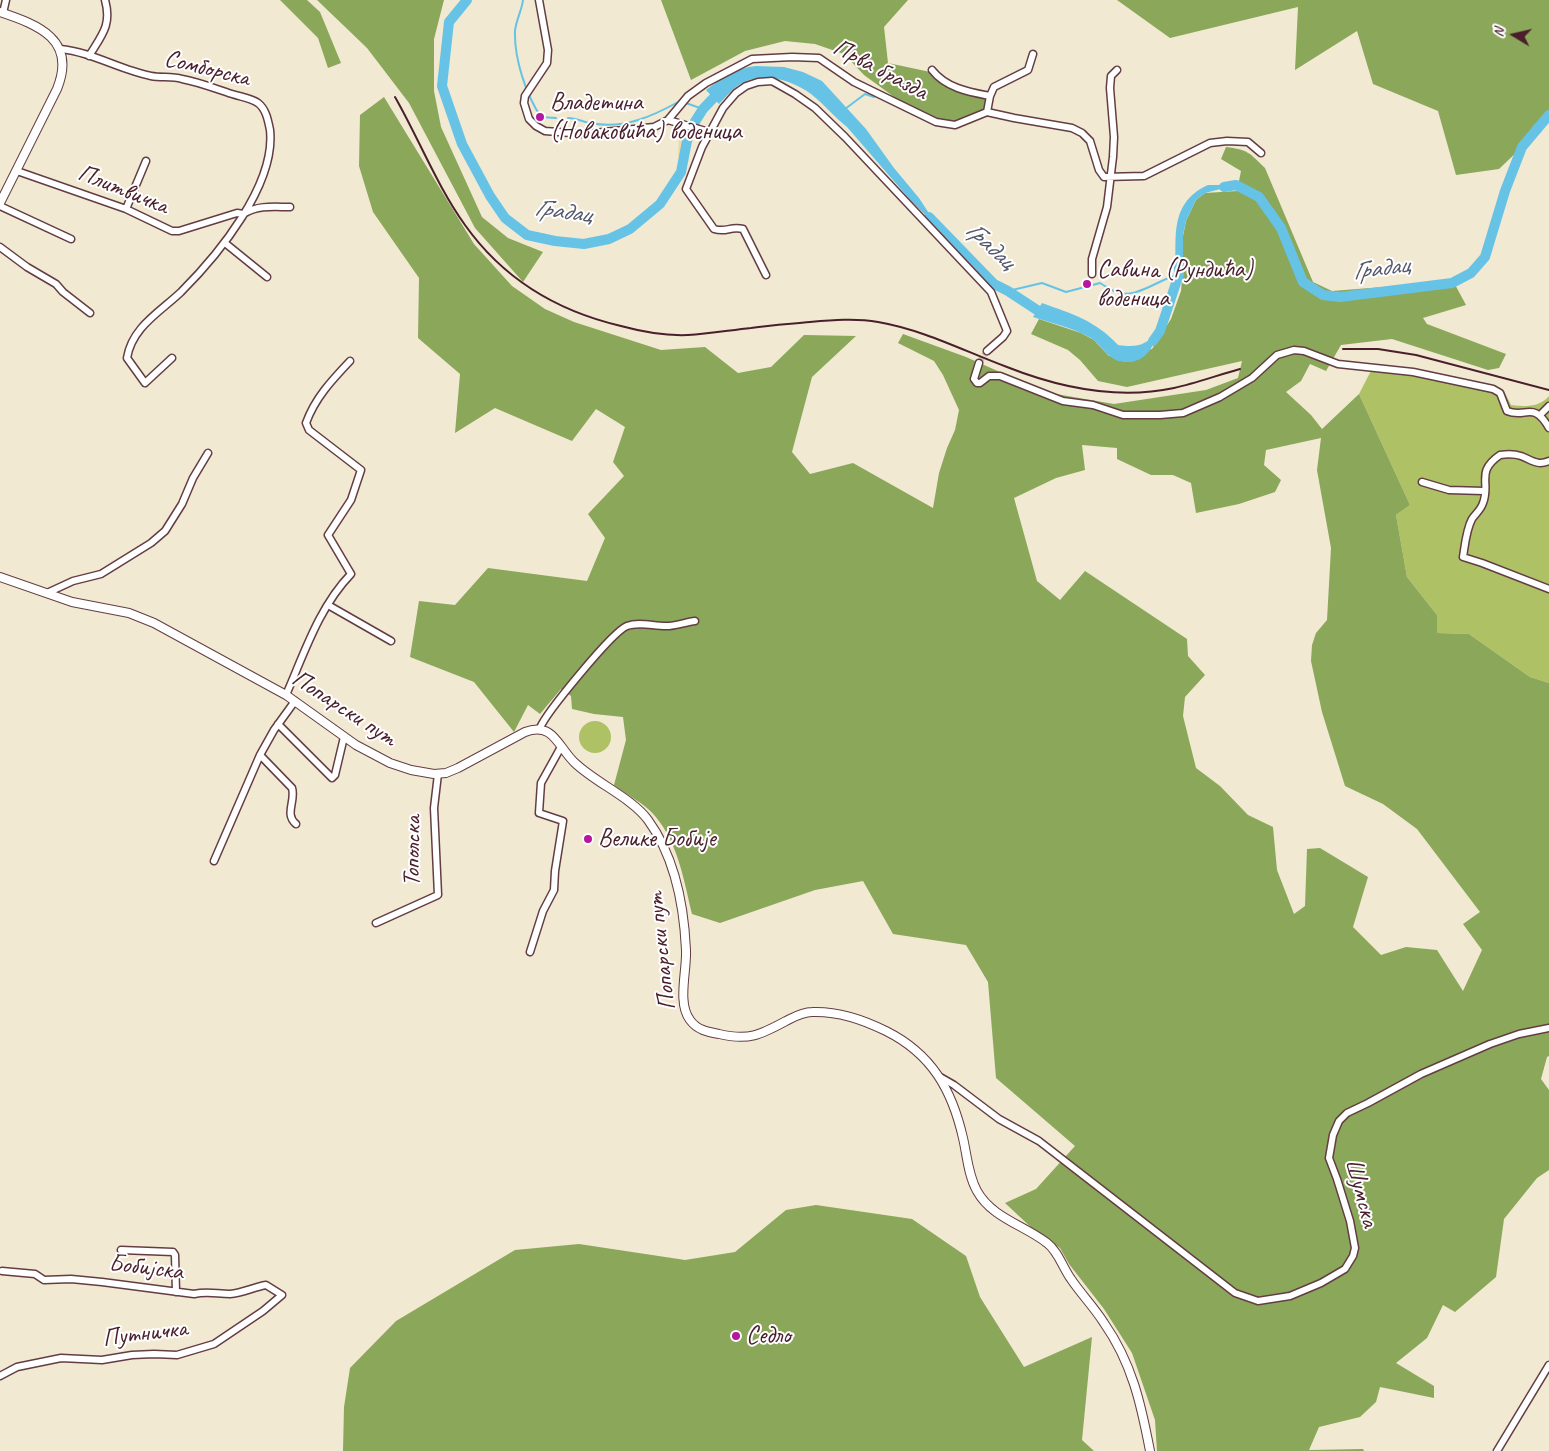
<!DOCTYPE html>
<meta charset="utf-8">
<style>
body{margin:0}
#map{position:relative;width:1549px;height:1451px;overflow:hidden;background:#f1e9d1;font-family:Caveat,sans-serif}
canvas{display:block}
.north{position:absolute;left:1489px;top:10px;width:50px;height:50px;-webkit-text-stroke:4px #fff;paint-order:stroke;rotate:279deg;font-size:14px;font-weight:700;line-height:20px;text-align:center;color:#4a1f2b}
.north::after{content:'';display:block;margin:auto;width:18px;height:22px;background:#4a1f2b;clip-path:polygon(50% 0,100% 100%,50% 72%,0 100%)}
</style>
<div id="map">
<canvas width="1549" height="1451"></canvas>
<div class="north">N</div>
</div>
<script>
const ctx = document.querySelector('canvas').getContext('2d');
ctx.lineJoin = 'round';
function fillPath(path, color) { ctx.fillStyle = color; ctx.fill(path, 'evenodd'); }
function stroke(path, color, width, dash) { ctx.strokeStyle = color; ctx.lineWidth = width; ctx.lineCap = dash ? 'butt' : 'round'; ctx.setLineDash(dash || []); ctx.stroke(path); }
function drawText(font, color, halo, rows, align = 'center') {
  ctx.font = font + ' Caveat,sans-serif'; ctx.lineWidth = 4; ctx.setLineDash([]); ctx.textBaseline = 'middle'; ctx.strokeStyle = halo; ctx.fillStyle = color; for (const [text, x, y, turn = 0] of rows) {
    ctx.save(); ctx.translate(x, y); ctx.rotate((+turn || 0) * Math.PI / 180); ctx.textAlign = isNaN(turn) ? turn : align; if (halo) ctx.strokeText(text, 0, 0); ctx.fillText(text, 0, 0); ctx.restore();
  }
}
const green = new Path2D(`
 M 1374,365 L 1412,368 L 1504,391 L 1511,405 C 1525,407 1540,407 1549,396 L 1549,683 L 1530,677 L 1469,634 L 1437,633 L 1437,615 L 1407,577 L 1396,515 L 1410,505 L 1359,394 Z
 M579 737a16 16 0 1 1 32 0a16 16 0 1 1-32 0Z`);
const forest = new Path2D(`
 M 280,0 L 307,0 L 320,12 L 341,63 L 328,68 L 318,38 Z
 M 317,0 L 444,0 L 434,39 L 434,91 L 441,127 L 482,217 L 508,238 L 543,252 L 523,282 L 475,228 L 409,103 L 367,48 Z
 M 661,0 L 908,0 L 884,27 L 888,63 L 935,73 L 945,83 L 990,96 L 987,112 L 958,128 L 936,122 L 912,110 L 864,75 L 844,54 L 815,44 L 785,41 L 745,51 L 691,80 Z
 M 1117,0 L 1549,0 L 1549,115 L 1522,147 L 1499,169 L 1456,175 L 1438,111 L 1373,84 L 1357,31 L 1295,70 L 1298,7 L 1170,38 Z
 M 384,97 L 474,244 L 512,286 L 545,309 L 574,322 L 661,350 L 705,347 L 738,373 L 771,367 L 804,335 L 856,336 L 812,377 L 792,452 L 810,474 L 853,463 L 933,508 L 939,473 L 947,448 L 955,430 L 959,410 L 943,375 L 934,361 L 898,343 L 903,334 L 966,357 L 1009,376 L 1056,394 L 1114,404 L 1206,390 L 1238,378 L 1242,361 L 1127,387 L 1098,381 L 1080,360 L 1068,350 L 1031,334 L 1039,319 L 1081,333 L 1094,340 L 1109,356 L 1152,349 L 1171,319 L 1181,291 L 1183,268 L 1183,236 L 1186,221 L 1196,200 L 1205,193 L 1237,191 L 1241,171 L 1221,159 L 1226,147 C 1248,150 1249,152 1265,168 L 1313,282 L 1332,291 L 1433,283 L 1452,279 L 1466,305 L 1423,318 L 1427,324 L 1506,354 L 1499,368 L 1488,370 L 1392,339 L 1341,345 L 1326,371 L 1310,364 L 1301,381 L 1286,392 L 1311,415 L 1322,429 L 1359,394 L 1410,505 L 1396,515 L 1407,577 L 1437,615 L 1437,633 L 1469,634 L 1530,677 L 1549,683 L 1549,1056 L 1547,1057 L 1541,1079 L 1549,1090 L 1549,1170 L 1537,1178 L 1504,1219 L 1496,1277 L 1455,1312 L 1443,1305 L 1427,1338 L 1396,1363 L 1434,1386 L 1434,1398 L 1380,1387 L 1376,1402 L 1360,1417 L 1319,1427 L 1309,1450 L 1363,1449 L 1364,1451 L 1157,1451 L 1155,1420 L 1132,1353 L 1104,1309 L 1069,1264 L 1060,1248 L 1035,1231 L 1005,1203 L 1036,1189 L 1075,1146 L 996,1078 L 988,982 L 966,945 L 893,934 L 863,881 L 815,890 L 720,923 L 692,914 C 684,880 678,843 655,816 C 644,803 627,795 614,785 L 626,740 L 623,717 L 594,714 L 572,709 L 571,696 L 561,689 L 540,714 L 528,705 L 514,732 L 474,682 L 410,657 L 419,601 L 455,605 L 488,568 L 587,581 L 605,538 L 588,514 L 624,476 L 613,462 L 625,427 L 596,409 L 572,441 L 495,408 L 455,433 L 460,374 L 418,338 L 419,278 L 373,212 L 359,166 L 360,115 ZM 1321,438 L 1317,470 L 1331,548 L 1327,620 L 1316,633 L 1312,645 L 1311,661 L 1322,712 L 1345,786 L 1383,804 L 1417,829 L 1480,912 L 1463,924 L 1482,950 L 1463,991 L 1437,950 L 1406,947 L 1381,955 L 1353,927 L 1368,877 L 1320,848 L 1307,849 L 1305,906 L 1294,914 L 1277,870 L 1273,827 L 1248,815 L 1220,786 L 1196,768 L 1183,716 L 1185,697 L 1205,675 L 1188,656 L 1187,639 L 1085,571 L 1060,600 L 1037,581 L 1014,498 L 1056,478 L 1085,470 L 1082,445 L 1117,448 L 1117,459 L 1151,475 L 1173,475 L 1191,483 L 1196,513 L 1239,504 L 1275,492 L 1281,480 L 1264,465 L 1266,450 Z
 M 816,1205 L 912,1219 L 966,1256 L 980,1297 L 1024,1367 L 1092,1337 L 1082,1440 L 1094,1451 L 343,1451 L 344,1407 L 350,1368 L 396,1321 L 515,1250 L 579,1244 L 685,1260 L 735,1252 L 786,1210 Z`);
const sand = new Path2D(`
 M 678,123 L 691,128 L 687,141 L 684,157 L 678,157 L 679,133 Z`);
const water = new Path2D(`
 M 756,66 L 784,67 L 803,72 L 822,81 L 866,129 L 894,168 L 919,198 L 938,227 L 912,202 L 847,127 C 834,117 824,104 811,94 C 792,80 763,72 742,83 C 733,88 726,97 719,104 L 706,90 C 722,78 736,68 756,66 Z
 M 1208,185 L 1236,185 L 1205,193 L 1196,200 L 1186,221 L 1183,235 L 1183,279 L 1175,279 C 1178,243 1166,204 1208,185 Z
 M 1042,303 C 1072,314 1095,320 1118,345 C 1138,348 1145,345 1160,331 C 1152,348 1146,363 1125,362 C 1119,361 1116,361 1111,357 C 1104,352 1099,343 1091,338 C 1073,328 1052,323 1033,317 Z`);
const stream = new Path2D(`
 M 523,0 C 522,10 516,20 515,31 C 514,58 526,95 541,117 L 556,118
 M 845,109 L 865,94 L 874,97
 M 568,118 C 577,118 582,122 591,123 C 623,130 653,116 680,101 L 703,109
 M 1008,291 L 1042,283 L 1066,292 L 1100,283 C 1105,286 1109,289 1114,291 C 1134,301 1157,280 1177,275`);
const river = new Path2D(`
 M 467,0 L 449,22 L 442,86 L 462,144 L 490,196 L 505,218 L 527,235 L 555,241 L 584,244 L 609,239 L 630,229 L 660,204 L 681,172 L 687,141 L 691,128 L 703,109 L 722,89
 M 1224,187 L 1236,185 L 1259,197 L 1281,228 L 1303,282 L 1323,295 L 1340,297 L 1452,283 L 1471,273 L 1485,257 L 1505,191 L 1522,147 L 1549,115
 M 929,217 L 994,284 L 1008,291 L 1037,310 L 1049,314
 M 1153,341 L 1160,331 L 1179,274 L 1179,266`);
const minorTunnel = new Path2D(`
 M 979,363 L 987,351`);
const minor = new Path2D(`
 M 539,0 L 548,50 L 547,63 L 525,96 L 524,103 L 529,119 L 536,126 L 545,131 L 584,134 L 654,127 L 668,120 L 688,96 L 706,83 L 752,59 L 792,57 L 819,58 L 854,82 L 936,122 L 955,125 L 987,112 L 1014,118 L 1072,128 L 1082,133 L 1090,141 L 1099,170 L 1104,177 L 1144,176 L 1210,143 L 1227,141 L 1248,142 L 1261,153
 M 3,13 L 6,0
 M 60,49 C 92,52 120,70 151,76 C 161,78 172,76 182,79 C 199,82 216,89 232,94 C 241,97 251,98 258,103 C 266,109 268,120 270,130 C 276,185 218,255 181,292 C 160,312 132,327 127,358 L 145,383 L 172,358
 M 89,56 C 102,35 112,25 105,0
 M 932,70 C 946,88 969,92 990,96 L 987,112
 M 990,96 L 994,87 L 1028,70 L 1033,54
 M 668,120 L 709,132
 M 17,171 L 126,209 L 172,231 L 179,231 L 237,213 L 244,214
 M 0,206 L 71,239
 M 126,209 L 146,161
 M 245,213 C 259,205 274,207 290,207
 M 225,243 L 267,277
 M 0,247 L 27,267 L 56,284 L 63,292 L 90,313
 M 1092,274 L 1092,259 L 1107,207 L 1113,157 L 1114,137 L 1110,88 L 1111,76 L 1117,70
 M 766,275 L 743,229 C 729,226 727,233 714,229 L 686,189 L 702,147 L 723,108 L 736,93 L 746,86 L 758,82 L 772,81 L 795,94 L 815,108 L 845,137 L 991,292 L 1007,331 L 1003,337 L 987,351
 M 979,363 L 974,379 L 977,383 L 980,383 L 989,376 L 1000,376 L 1063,401 L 1093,405 L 1123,415 L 1160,415 L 1183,413 L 1220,397 L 1252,378 L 1277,355 L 1294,350 L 1304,351 L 1338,364 L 1413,372 L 1493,389 L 1500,393 L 1507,411 C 1526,419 1533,400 1549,428
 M 1540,415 L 1549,406
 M 1549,461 C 1537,466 1532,460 1521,456 C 1515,454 1507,454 1500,455 C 1475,472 1491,483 1483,503 C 1481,510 1475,514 1472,519 C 1466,530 1465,545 1463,557 L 1482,563 L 1549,589
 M 1422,482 L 1449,490 L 1484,491
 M 47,593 L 73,581 L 101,574 L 151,543 L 165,531 L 182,504 L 193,478 L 208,453
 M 328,605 L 391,641
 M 286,695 C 304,654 319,607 351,574 L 328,535 L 351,500 L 361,470 L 309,430 L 306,423 C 315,398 332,380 350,361
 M 278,724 L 332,778 L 335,775 L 344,737
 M 540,728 C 546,713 612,632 627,626 C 640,621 655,627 669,626 C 678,625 687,622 695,621
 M 260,755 L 292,788 C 296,801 284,814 296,824
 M 214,861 L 260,755 L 274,730 L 295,701
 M 376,923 L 438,895 L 434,808 L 438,774
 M 530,952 L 543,911 L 554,890 L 555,871 L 563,821 L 539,813 L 541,783 L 561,747
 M 940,1077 L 954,1085 L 999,1119 L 1039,1141 L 1235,1293 L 1258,1301 L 1290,1296 L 1321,1283 L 1345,1269 L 1353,1256 L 1355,1248 L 1350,1221 L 1337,1179 L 1329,1158 L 1333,1135 L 1339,1121 L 1347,1113 L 1368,1103 L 1421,1074 L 1490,1044 L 1519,1034 L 1549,1028
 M 121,1250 L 173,1252 L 175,1255 L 176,1292
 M 0,1376 L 17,1367 L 61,1358 L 102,1360 L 132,1355 L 154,1354 L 177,1355 L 214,1344 L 263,1311 L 282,1295 L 266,1285 C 254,1287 243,1293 230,1294 C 217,1294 208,1291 194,1294 L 102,1282 L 71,1279 L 44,1280 L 35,1274 L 2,1271
 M 1497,1451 L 1549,1365`);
const tertiary = new Path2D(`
 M 0,12 C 39,25 77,40 57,89 L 0,203
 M 0,577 L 72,602 L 129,613 L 154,623 L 286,695 L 356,745 L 390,763 L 411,770 L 434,774 L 446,773 L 458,768 L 525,732 C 553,721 558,747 575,763 C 596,783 632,798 648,820 C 675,857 684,906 686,950 C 687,971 677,1003 690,1020 C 697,1030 708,1032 719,1034 C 749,1041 760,1035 786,1021 C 794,1017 802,1012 812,1012 C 837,1011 864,1020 886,1031 C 932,1054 952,1090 963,1138 C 967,1155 968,1175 977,1191 C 992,1218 1024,1225 1047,1243 C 1058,1251 1063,1268 1071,1279 C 1081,1294 1094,1307 1104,1323 C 1132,1363 1141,1404 1150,1451`);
const rail = new Path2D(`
 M 395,97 C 419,139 437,186 465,225 C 504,280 557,311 621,326 C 643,332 665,336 688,335 C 709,334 731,330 751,328 C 771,325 790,324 810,322 C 832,320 856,318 878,322 C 924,330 964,351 1007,367 C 1060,388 1117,400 1174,388 C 1196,383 1218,375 1240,369
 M 1343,349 L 1378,349 L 1416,355 L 1549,390`);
const markers = [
 [540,117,5,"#b5179e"],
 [1087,284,5,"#b5179e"],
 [588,839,5,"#b5179e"],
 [736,1336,5,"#b5179e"]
];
const streetNames = [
 ["Сомборска",207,69,14],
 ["Прва бразда",880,70,28],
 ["Плитвичка",123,190,22],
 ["Попарски пут",344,709,33],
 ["Тополска",413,851,-89],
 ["Попарски пут",662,951,-96],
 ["Шумска",1361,1193,75],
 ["Бобијска",146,1268,7],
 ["Путничка",145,1334,-7]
];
const poiNames = [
 ["Владетина",550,103],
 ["(Новаковића) воденица",550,132],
 ["Савина (Рундића)",1097,270],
 ["воденица",1097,299],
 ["Велике Бобије",598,839],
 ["Седло",746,1336]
];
const waterNames = [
 ["Градац",563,212,8],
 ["Градац",990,246,43],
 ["Градац",1381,269,-7]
];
fillPath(green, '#aec165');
fillPath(forest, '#8aa75a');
fillPath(sand, '#eeda9e');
fillPath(water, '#67c3e5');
stroke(stream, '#67c3e5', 2);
stroke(river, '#67c3e5', 10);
stroke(minorTunnel, '#d0c1b0', 6, [6, 3]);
stroke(minor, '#633d44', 9);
stroke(tertiary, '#633d44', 10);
stroke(minor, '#fff', 6);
stroke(tertiary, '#fff', 8);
stroke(rail, '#4a1f2b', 2);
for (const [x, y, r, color] of markers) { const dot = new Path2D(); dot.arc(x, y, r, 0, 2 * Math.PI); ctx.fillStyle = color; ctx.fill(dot); stroke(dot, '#fff', 2); }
drawText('25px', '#4a1f2b', '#fff', streetNames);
drawText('25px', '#4a1f2b', '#fff', poiNames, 'left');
drawText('italic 26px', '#54586c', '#fff', waterNames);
</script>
